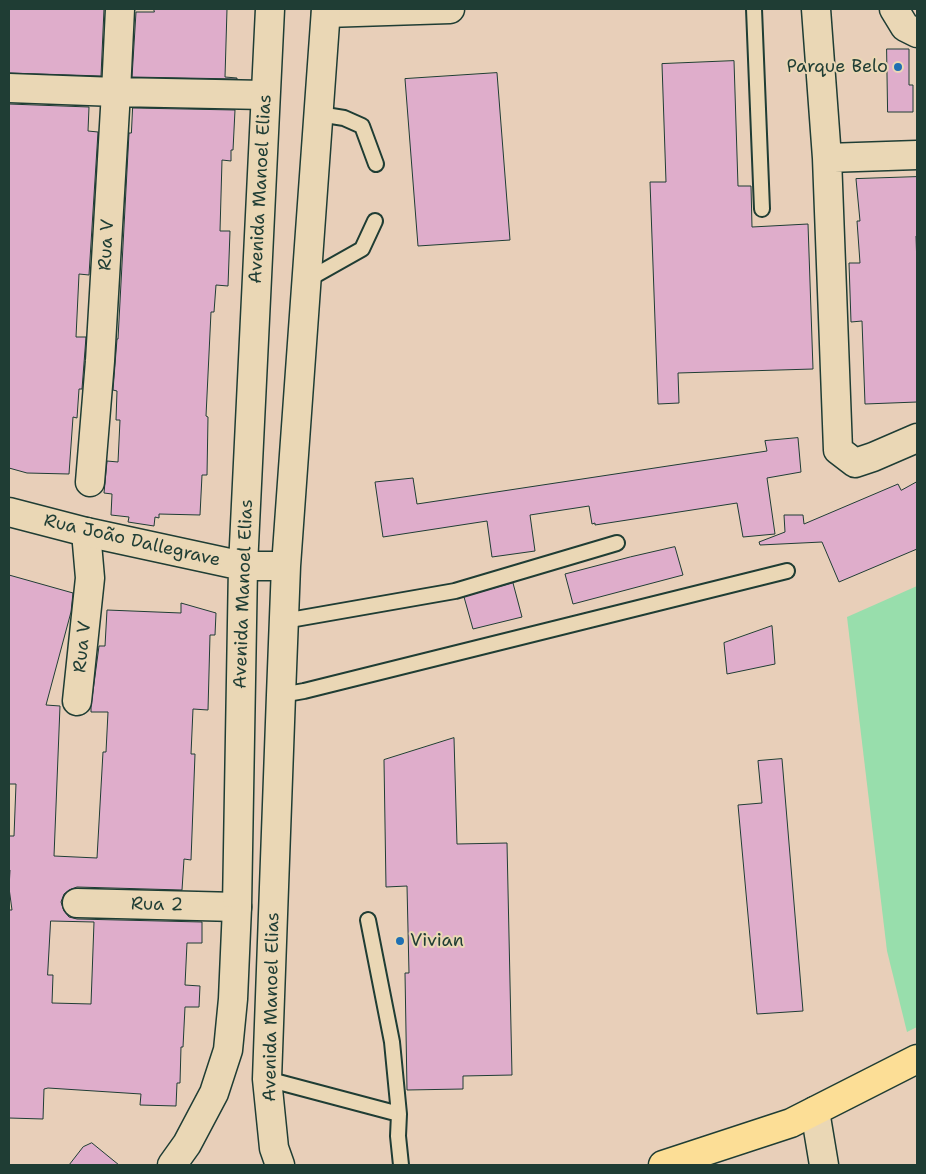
<!DOCTYPE html>
<meta charset="utf-8">
<style>
body{margin:0}
#map{position:relative;width:926px;height:1174px;overflow:hidden;background:#e8cfb9;font-family:"Shantell Sans",sans-serif}
canvas{display:block}
.frame{position:absolute;inset:0;border:10px solid #1f3d34;pointer-events:none}
</style>
<div id="map">
<canvas width="926" height="1174"></canvas>
<div class="frame"></div>
</div>
<script>
const ctx = document.querySelector('canvas').getContext('2d');
ctx.lineJoin = 'round';
function fillPath(path, color) { ctx.fillStyle = color; ctx.fill(path, 'evenodd'); }
function stroke(path, color, width, dash) { ctx.strokeStyle = color; ctx.lineWidth = width; ctx.lineCap = dash ? 'butt' : 'round'; ctx.setLineDash(dash || []); ctx.stroke(path); }
function drawText(font, color, halo, rows, align = 'center') {
  ctx.font = font + ' "Shantell Sans",sans-serif'; ctx.lineWidth = 4; ctx.setLineDash([]); ctx.textBaseline = 'middle'; ctx.strokeStyle = halo; ctx.fillStyle = color; for (const [text, x, y, turn = 0] of rows) {
    ctx.save(); ctx.translate(x, y); ctx.rotate((+turn || 0) * Math.PI / 180); ctx.textAlign = isNaN(turn) ? turn : align; if (halo) ctx.strokeText(text, 0, 0); ctx.fillText(text, 0, 0); ctx.restore();
  }
}
const green = new Path2D(`
 M 917,586 L 917,1027 L 907,1032 L 887,951 L 847,617 Z`);
const building = new Path2D(`
 M 9,9 L 104,9 L 101,76 L 9,73 Z
 M 154,9 L 227,9 L 225,77 L 237,78 L 237,79 L 132,77 L 136,12 L 154,12 Z
 M 887,49 L 909,49 L 909,85 L 913,85 L 913,112 L 888,112 Z
 M 734,61 L 738,186 L 751,186 L 752,227 L 808,224 L 813,369 L 678,373 L 679,403 L 658,404 L 650,182 L 666,182 L 662,64 Z
 M 497,73 L 510,240 L 418,246 L 405,79 Z
 M 9,104 L 89,107 L 88,131 L 98,132 L 89,275 L 79,274 L 76,337 L 86,337 L 82,389 L 79,389 L 77,418 L 73,417 L 69,474 L 27,473 L 9,468 Z
 M 133,108 L 235,110 L 233,150 L 231,150 L 231,161 L 222,160 L 220,231 L 230,231 L 228,286 L 216,285 L 214,312 L 211,312 L 206,416 L 208,417 L 207,475 L 202,475 L 200,515 L 159,514 L 159,518 L 155,517 L 154,526 L 128,522 L 129,517 L 111,515 L 112,494 L 104,493 L 107,461 L 118,462 L 120,420 L 116,420 L 117,391 L 113,390 L 117,339 L 118,339 L 129,133 L 131,133 Z
 M 917,177 L 917,236 L 916,236 L 917,267 L 917,402 L 865,404 L 862,321 L 851,322 L 849,263 L 860,263 L 857,221 L 860,221 L 856,179 Z
 M 798,438 L 801,472 L 767,478 L 775,534 L 743,537 L 737,503 L 595,525 L 595,523 L 592,524 L 589,506 L 530,515 L 535,551 L 492,557 L 487,521 L 383,537 L 375,482 L 413,478 L 417,504 L 767,451 L 765,441 Z
 M 917,482 L 917,549 L 839,582 L 822,542 L 760,545 L 759,542 L 785,532 L 784,515 L 803,515 L 804,524 L 898,484 L 901,490 Z
 M 675,547 L 683,575 L 573,604 L 565,574 L 630,557 Z
 M 9,575 L 73,593 L 71,612 L 46,705 L 60,706 L 54,856 L 97,858 L 103,752 L 106,752 L 108,712 L 91,712 L 91,706 L 99,646 L 105,646 L 107,610 L 181,613 L 181,603 L 216,613 L 215,635 L 210,635 L 208,710 L 193,709 L 191,754 L 195,754 L 191,860 L 184,859 L 182,890 L 77,887 L 69,890 L 64,894 L 61,902 L 64,911 L 69,917 L 77,919 L 202,922 L 202,943 L 187,943 L 185,985 L 200,986 L 199,1007 L 185,1007 L 183,1047 L 181,1047 L 180,1083 L 177,1083 L 176,1106 L 140,1105 L 141,1094 L 48,1088 L 44,1089 L 43,1119 L 9,1118 L 9,910 L 12,910 L 9,888 L 10,870 L 9,870 L 9,836 L 14,836 L 16,784 L 9,784 ZM 51,921 L 94,922 L 91,1004 L 52,1003 L 53,975 L 48,975 Z
 M 513,583 L 522,617 L 473,629 L 464,597 Z
 M 772,626 L 775,664 L 727,674 L 724,643 Z
 M 454,738 L 457,844 L 507,843 L 512,1075 L 463,1076 L 463,1089 L 407,1090 L 405,973 L 409,973 L 407,886 L 386,887 L 384,760 Z
 M 782,759 L 803,1011 L 757,1014 L 738,805 L 762,803 L 758,761 Z
 M 92,1143 L 119,1165 L 69,1165 L 83,1147 Z`);
const lane = new Path2D(`
 M 754,9 L 762,209
 M 319,114 L 344,118 L 362,126 L 376,164
 M 307,280 L 362,249 L 375,221
 M 284,621 L 455,591 L 617,543
 M 281,695 L 304,691 L 787,571
 M 267,1079 L 399,1114 L 392,1042 L 368,920
 M 399,1114 L 398,1136 L 401,1165`);
const street = new Path2D(`
 M 816,9 L 827,158
 M 894,9 L 905,27 L 917,33
 M 326,13 L 450,9
 M 9,88 L 116,92 L 265,95
 M 917,155 L 827,158 L 838,450 L 855,463 L 873,457 L 917,438
 M 90,482 L 100,361 L 116,92 L 120,9
 M 77,701 L 90,578 L 86,532
 M 77,903 L 237,907
 M 815,1111 L 824,1165`);
const secondary = new Path2D(`
 M 9,512 L 86,532 L 243,566 L 286,566
 M 172,1165 L 187,1144 L 214,1093 L 228,1050 L 233,999 L 237,907 L 243,566 L 270,9
 M 280,1165 L 274,1148 L 267,1079 L 281,695 L 286,566 L 326,9`);
const primary = new Path2D(`
 M 663,1165 L 791,1123 L 917,1059`);
const markers = [
 [898,67,5,"#1f6fb2"],
 [400,941,5,"#1f6fb2"]
];
const poiNames = [
 ["Parque Belo",888,67],
 ["Vivian",410,941,"left"]
];
const streetNames = [
 ["Avenida Manoel Elias",261,189,-87],
 ["Rua V",107,245,-87],
 ["Rua João Dallegrave",132,541,13],
 ["Avenida Manoel Elias",244,594,-88],
 ["Rua V",83,647,-84],
 ["Rua 2",157,905,1],
 ["Avenida Manoel Elias",272,1007,-89]
];
fillPath(green, '#98deac');
fillPath(building, '#dfadcb');
stroke(building, '#1f3d34', 1);
stroke(lane, '#1f3d34', 18);
stroke(street, '#1f3d34', 31);
stroke(secondary, '#1f3d34', 31);
stroke(primary, '#1f3d34', 31);
stroke(lane, '#ead7b5', 14);
stroke(street, '#ead7b5', 28);
stroke(secondary, '#ead7b5', 28);
stroke(primary, '#fcde96', 28);
for (const [x, y, r, color] of markers) { const dot = new Path2D(); dot.arc(x, y, r, 0, 2 * Math.PI); ctx.fillStyle = color; ctx.fill(dot); stroke(dot, '#ead7b5', 2); }
drawText('18px', '#1f3d34', '#ead7b5', poiNames, 'right');
drawText('18px', '#1f3d34', '#ead7b5', streetNames);
</script>
